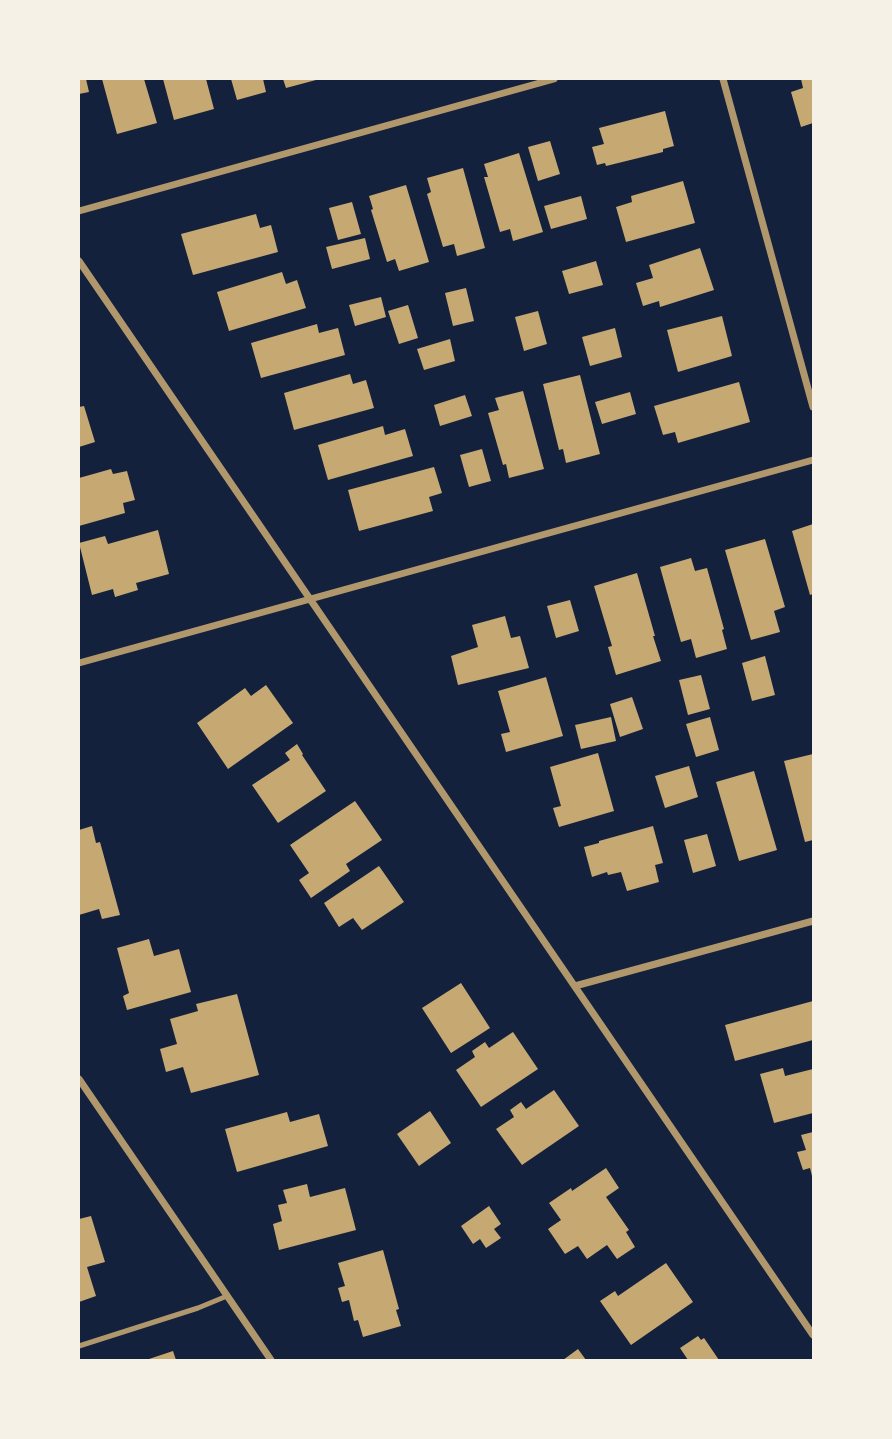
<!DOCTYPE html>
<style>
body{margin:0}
#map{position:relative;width:892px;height:1439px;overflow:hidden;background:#14213d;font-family:Lato,sans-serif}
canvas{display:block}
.frame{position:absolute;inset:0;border:80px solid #f6f1e7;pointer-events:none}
</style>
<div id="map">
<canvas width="892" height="1439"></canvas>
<div class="frame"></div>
</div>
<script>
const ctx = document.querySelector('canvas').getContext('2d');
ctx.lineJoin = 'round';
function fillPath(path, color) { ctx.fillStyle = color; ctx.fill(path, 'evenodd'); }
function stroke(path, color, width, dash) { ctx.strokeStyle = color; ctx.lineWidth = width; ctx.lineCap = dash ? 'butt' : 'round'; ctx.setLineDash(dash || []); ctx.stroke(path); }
const building = new Path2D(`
 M 79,79 L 86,79 L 89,92 L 79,94 Z
 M 102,79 L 144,79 L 157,123 L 117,134 Z
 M 163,79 L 206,79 L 214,109 L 174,120 Z
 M 231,79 L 263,79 L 266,92 L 237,100 Z
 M 283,79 L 316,79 L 316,80 L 286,88 Z
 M 801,79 L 813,79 L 813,123 L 801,127 L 791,92 L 803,88 Z
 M 665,111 L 674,146 L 663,149 L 663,152 L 606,166 L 605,163 L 597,165 L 592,147 L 604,144 L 599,128 Z
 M 550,141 L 560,174 L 538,181 L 528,147 Z
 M 519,153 L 543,232 L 513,241 L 510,229 L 500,232 L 484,177 L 488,177 L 484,164 Z
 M 463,168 L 485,248 L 457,256 L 454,244 L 443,247 L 427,194 L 431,192 L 427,178 Z
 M 683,181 L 695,223 L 626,242 L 616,207 L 632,202 L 631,196 Z
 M 406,185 L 429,262 L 399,271 L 395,259 L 387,262 L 371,210 L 373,209 L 369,196 Z
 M 581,196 L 587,219 L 551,229 L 544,206 Z
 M 352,202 L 361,234 L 338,240 L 329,208 Z
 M 256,214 L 260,228 L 271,225 L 278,252 L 193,275 L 181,234 Z
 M 365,238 L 370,259 L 332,269 L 326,247 Z
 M 700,248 L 714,290 L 660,307 L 659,301 L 643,306 L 636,283 L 653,278 L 649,265 Z
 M 596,261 L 603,285 L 569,294 L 562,271 Z
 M 282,272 L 286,284 L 297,280 L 306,308 L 229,331 L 217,292 Z
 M 466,288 L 474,321 L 453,326 L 445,293 Z
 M 381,297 L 386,317 L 355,326 L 349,305 Z
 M 408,305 L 418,338 L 399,344 L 388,311 Z
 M 538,311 L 547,344 L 524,351 L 515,317 Z
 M 722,316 L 732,356 L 678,372 L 667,330 Z
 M 317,324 L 319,333 L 338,328 L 345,355 L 261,378 L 251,343 Z
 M 615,328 L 622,357 L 590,366 L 582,337 Z
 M 450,339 L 455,361 L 424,370 L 417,349 Z
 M 350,374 L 353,384 L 366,380 L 374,408 L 294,430 L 284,393 Z
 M 580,375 L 600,454 L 566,463 L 563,449 L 559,450 L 543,384 Z
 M 739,382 L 750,422 L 678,443 L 675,432 L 663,435 L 654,406 Z
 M 523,391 L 544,469 L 509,478 L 506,464 L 503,465 L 488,413 L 499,410 L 495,398 Z
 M 630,392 L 636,414 L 602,424 L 595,402 Z
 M 465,395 L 472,416 L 440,426 L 434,405 Z
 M 84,406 L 95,442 L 79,447 L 79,407 Z
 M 383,426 L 385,435 L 405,429 L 413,456 L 328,480 L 318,445 Z
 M 482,449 L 491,481 L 469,487 L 460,455 Z
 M 434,467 L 442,493 L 429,497 L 433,511 L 359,531 L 348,490 Z
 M 111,469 L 113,474 L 127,471 L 135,500 L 123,503 L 125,513 L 79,526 L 79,478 Z
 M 813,524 L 813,594 L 810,595 L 792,531 Z
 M 158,530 L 169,574 L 136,583 L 138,590 L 115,597 L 113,589 L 92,595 L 79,543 L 105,536 L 108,544 Z
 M 765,539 L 785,607 L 774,611 L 780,632 L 751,640 L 725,550 Z
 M 691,558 L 695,571 L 707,568 L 724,629 L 722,630 L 727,649 L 696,658 L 691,639 L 681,642 L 660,567 Z
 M 637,573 L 655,636 L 653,636 L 661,661 L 616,675 L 608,647 L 612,646 L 594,586 Z
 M 570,600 L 579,631 L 556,638 L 547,606 Z
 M 505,616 L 511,638 L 520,636 L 529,668 L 458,685 L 451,656 L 478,647 L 472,625 Z
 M 765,656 L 775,695 L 752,701 L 742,663 Z
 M 701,675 L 710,709 L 688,715 L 679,680 Z
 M 546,677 L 563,736 L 506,752 L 501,734 L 510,732 L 498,691 Z
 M 266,685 L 293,723 L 228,769 L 197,723 L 245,688 L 251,696 Z
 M 632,697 L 643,729 L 620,737 L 610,704 Z
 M 611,717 L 616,741 L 581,749 L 575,725 Z
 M 710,717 L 719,750 L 696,757 L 686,724 Z
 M 297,744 L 303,754 L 302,755 L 326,791 L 278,823 L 252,785 L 290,760 L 285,753 Z
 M 598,753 L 614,811 L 559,827 L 553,808 L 561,806 L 550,767 Z
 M 813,754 L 813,840 L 805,842 L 784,761 Z
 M 689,766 L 698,797 L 665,808 L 655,776 Z
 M 754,771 L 777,850 L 739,861 L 716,782 Z
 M 355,801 L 382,840 L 346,864 L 350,871 L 311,898 L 299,880 L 309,873 L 290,845 Z
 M 92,826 L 96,843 L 100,842 L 120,915 L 102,919 L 99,909 L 79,915 L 79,830 Z
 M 653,826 L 663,863 L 655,865 L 659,882 L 627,891 L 621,872 L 608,875 L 607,872 L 592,877 L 584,847 L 599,843 L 599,841 Z
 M 707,834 L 716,866 L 693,873 L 684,840 Z
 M 379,866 L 404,902 L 362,930 L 353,918 L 339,927 L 324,903 Z
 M 149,939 L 154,956 L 179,949 L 191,992 L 127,1010 L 123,996 L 129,993 L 117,948 Z
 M 461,983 L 490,1028 L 451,1053 L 422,1008 Z
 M 237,994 L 259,1075 L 191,1093 L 183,1067 L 166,1072 L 160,1049 L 177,1044 L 170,1019 L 198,1011 L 196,1004 Z
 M 813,1001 L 813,1040 L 735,1061 L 725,1025 Z
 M 513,1032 L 538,1069 L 481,1107 L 456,1070 L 475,1057 L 472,1051 L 485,1042 L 489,1048 Z
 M 783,1068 L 785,1076 L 813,1069 L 813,1113 L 774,1123 L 760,1074 Z
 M 554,1090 L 579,1126 L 522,1165 L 496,1129 L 514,1117 L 510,1110 L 521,1102 L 526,1109 Z
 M 430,1111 L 451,1143 L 419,1166 L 397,1134 Z
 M 287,1112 L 290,1122 L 319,1114 L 328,1146 L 237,1172 L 225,1129 Z
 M 813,1132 L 813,1176 L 812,1176 L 810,1168 L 803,1170 L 797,1152 L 806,1150 L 801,1135 Z
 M 606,1168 L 619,1188 L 606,1197 L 629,1230 L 626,1232 L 635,1247 L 617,1259 L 607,1245 L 587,1259 L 578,1246 L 565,1254 L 548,1229 L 561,1220 L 549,1203 L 571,1188 L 572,1191 Z
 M 307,1184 L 310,1197 L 345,1188 L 356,1230 L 279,1250 L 273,1224 L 282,1221 L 278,1205 L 287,1203 L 283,1190 Z
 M 489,1206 L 501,1224 L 494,1229 L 501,1238 L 486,1248 L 480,1239 L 473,1244 L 461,1226 Z
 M 91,1216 L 105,1262 L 87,1267 L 96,1296 L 79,1302 L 79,1219 Z
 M 383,1250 L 399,1309 L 396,1310 L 401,1326 L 363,1337 L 358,1320 L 354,1321 L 349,1300 L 342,1302 L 338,1288 L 345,1286 L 338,1263 Z
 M 666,1263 L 693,1302 L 631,1345 L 600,1301 L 615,1291 L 618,1296 Z
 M 698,1336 L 701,1340 L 704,1338 L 719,1360 L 688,1360 L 680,1348 Z
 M 578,1349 L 586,1360 L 563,1360 Z
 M 173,1351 L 176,1360 L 146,1360 Z`);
const service = new Path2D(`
 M 79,1346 L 198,1308 L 227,1296`);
const minor = new Path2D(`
 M 723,79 L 813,407
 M 79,211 L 554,79
 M 79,261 L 813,1335
 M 79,663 L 813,460
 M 575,986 L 813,921
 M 79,1079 L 271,1360`);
fillPath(building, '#c6a872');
stroke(service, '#b1986c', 5);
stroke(minor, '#b1986c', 7);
</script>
